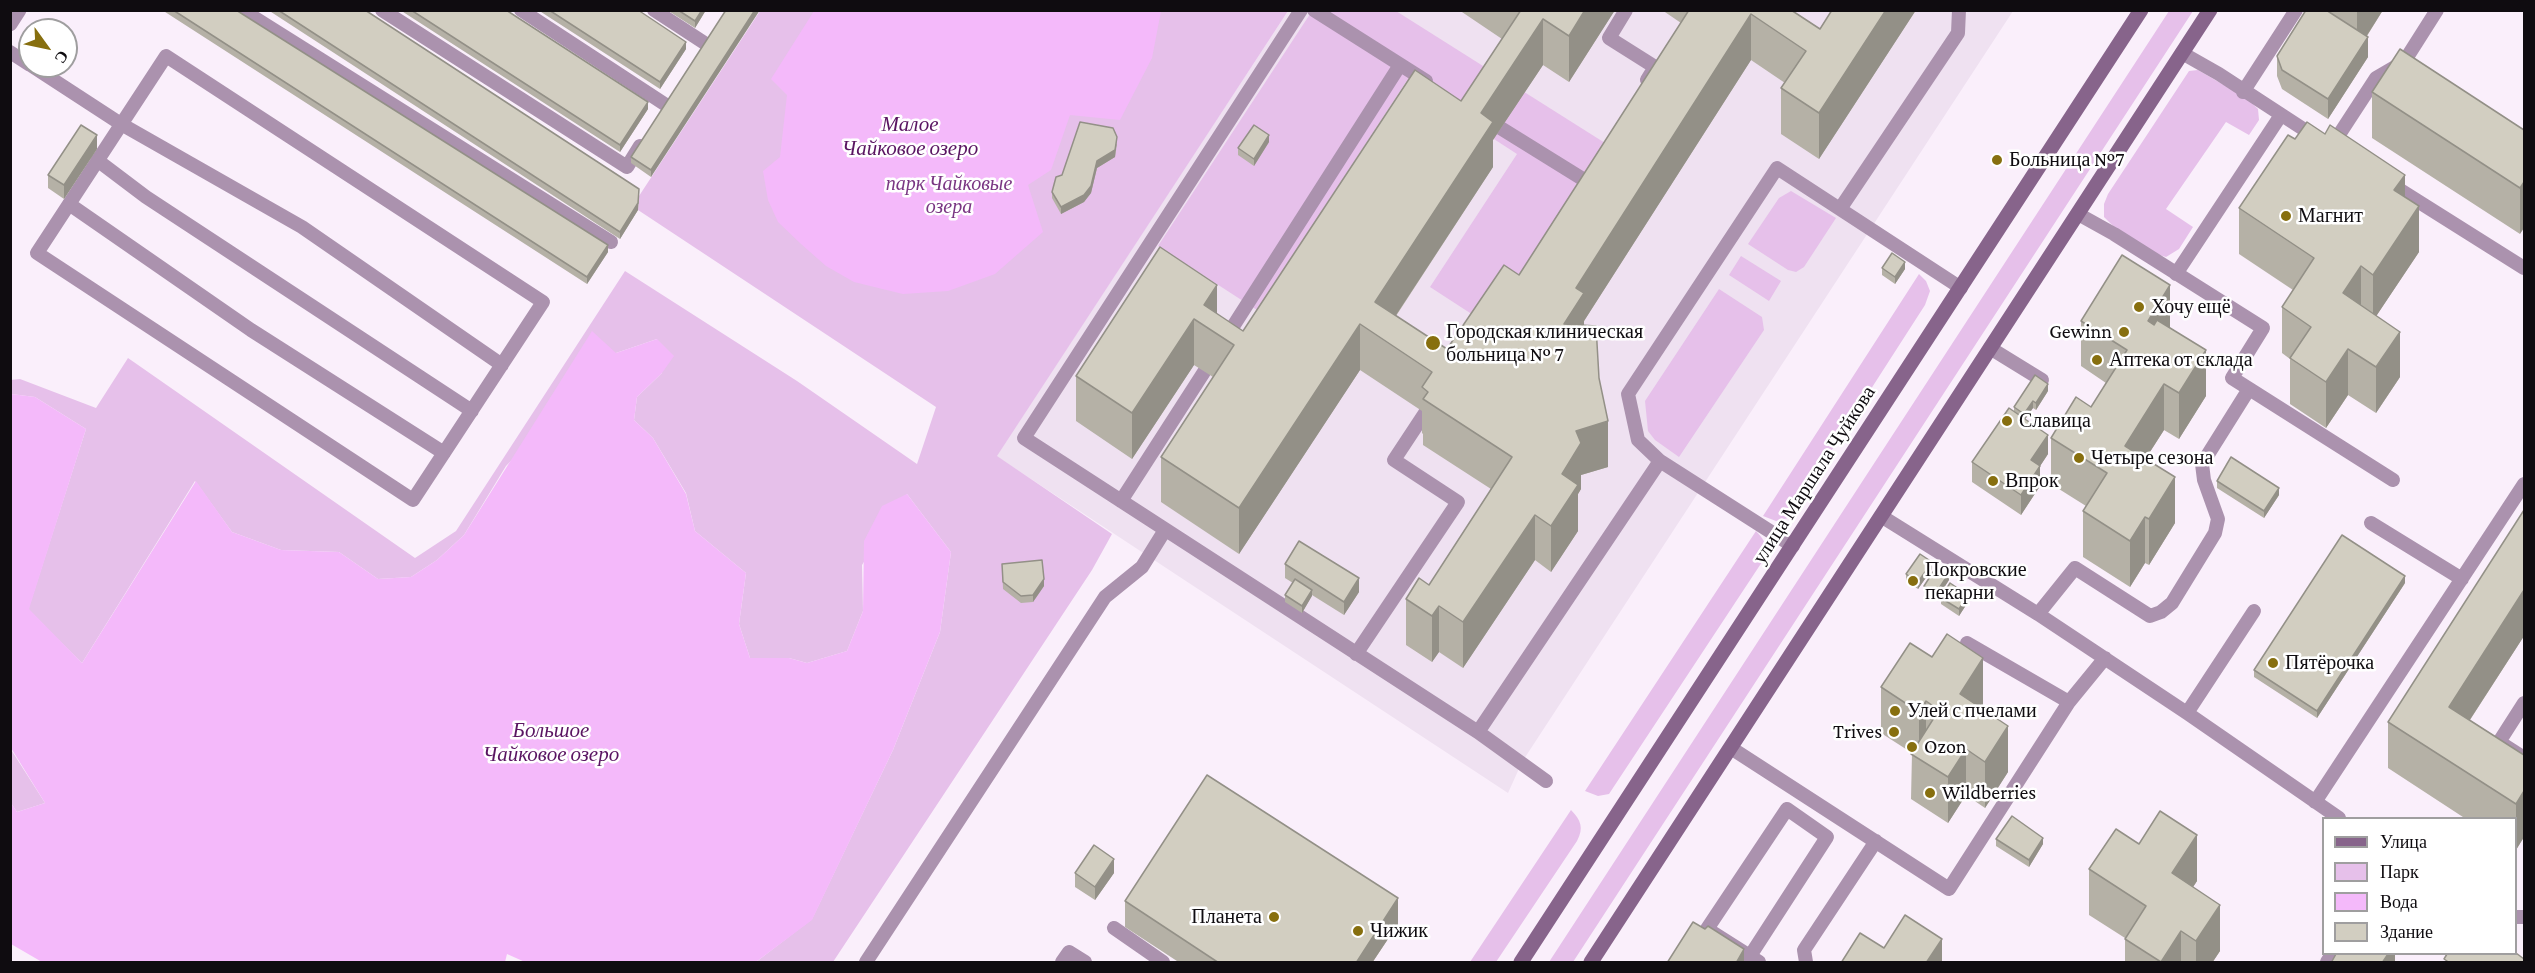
<!DOCTYPE html>
<meta charset="utf-8">
<style>
body{margin:0}
#map{position:relative;width:2535px;height:973px;overflow:hidden;background:#faeffb;font-family:"Crimson Pro",serif}
canvas{display:block}
.frame{position:absolute;inset:0;border:12px solid #0f0c10;pointer-events:none}
.legend{position:absolute;left:2322px;top:817px;width:195px;height:138px;box-sizing:border-box;background:#fff;border:2px solid #9f9e9f;margin:0;padding:8px 10px;list-style:none;font-size:18px;color:#0f0c10}
.legend li{display:flex;align-items:center;gap:12px;height:30px}
.legend b{width:30px;border:2px solid #9f9e9f}
.north{position:absolute;left:18px;top:18px;width:60px;height:60px;box-sizing:border-box;background:#fff;border:2px solid #9f9e9f;border-radius:50%;rotate:123deg;font-size:16px;font-weight:700;line-height:24px;text-align:center;color:#0f0c10}
.north::after{content:'';display:block;margin:auto;width:21px;height:27px;background:#876f0f;clip-path:polygon(50% 0,100% 100%,50% 72%,0 100%)}
</style>
<div id="map">
<canvas width="2535" height="973"></canvas>
<div class="frame"></div>
<ul class="legend">
<li><b style="height:8px;background:#87648b"></b>Улица</li>
<li><b style="height:16px;background:#e6c0ea"></b>Парк</li>
<li><b style="height:16px;background:#f4b9fa"></b>Вода</li>
<li><b style="height:16px;background:#d2cec1"></b>Здание</li>
</ul>
<div class="north">С</div>
</div>
<script>
const ctx = document.querySelector('canvas').getContext('2d');
ctx.lineJoin = 'round';
function fillPath(path, color) { ctx.fillStyle = color; ctx.fill(path, 'evenodd'); }
function stroke(path, color, width, dash) { ctx.strokeStyle = color; ctx.lineWidth = width; ctx.lineCap = dash ? 'butt' : 'round'; ctx.setLineDash(dash || []); ctx.stroke(path); }
function drawText(font, color, halo, rows, align = 'center') {
  ctx.font = font + ' "Crimson Pro",serif'; ctx.lineWidth = 5; ctx.setLineDash([]); ctx.textBaseline = 'middle'; ctx.strokeStyle = halo; ctx.fillStyle = color; for (const [text, x, y, turn = 0] of rows) {
    ctx.save(); ctx.translate(x, y); ctx.rotate((+turn || 0) * Math.PI / 180); ctx.textAlign = isNaN(turn) ? turn : align; if (halo) ctx.strokeText(text, 0, 0); ctx.fillText(text, 0, 0); ctx.restore();
  }
}
const built = new Path2D(`
 M 1288,11 L 2013,11 L 1522,762 L 1508,793 L 996,456 Z`);
const green = new Path2D(`
 M 760,11 L 1288,11 L 997,456 L 1112,534 L 1092,570 L 833,962 L 756,962 L 812,919 L 893,750 L 940,632 L 951,552 L 907,494 L 862,565 L 863,611 L 847,651 L 807,663 L 789,658 L 750,658 L 739,624 L 746,573 L 695,531 L 686,493 L 653,438 L 634,420 L 637,397 L 662,373 L 657,339 L 616,353 L 506,466 L 464,535 L 437,560 L 411,577 L 378,579 L 339,552 L 281,550 L 232,532 L 195,481 L 82,663 L 28,610 L 86,429 L 35,397 L 11,394 L 10,380 L 20,379 L 96,408 L 128,358 L 415,558 L 456,531 L 625,271 L 797,381 L 917,464 L 936,407 L 638,210 L 639,196 Z
 M 1312,11 L 1396,11 L 1605,143 L 1487,324 L 1430,287 L 1517,154 L 1406,82 L 1257,310 L 1158,246 Z
 M 2169,11 L 2193,11 L 1573,962 L 1549,962 Z
 M 2198,70 L 2248,99 L 2258,109 L 2259,120 L 2249,135 L 2226,122 L 2166,209 L 2193,227 L 2179,249 L 2166,257 C 2140,250 2123,236 2104,217 L 2104,204 L 2108,194 L 2189,71 Z
 M 1791,191 L 1836,218 L 1804,267 L 1796,272 L 1788,270 L 1748,244 L 1779,198 Z
 M 1741,256 L 1781,281 L 1769,301 L 1729,275 Z
 M 1919,274 L 1926,281 L 1930,291 L 1925,305 L 1788,518 L 1776,521 L 1763,516 Z
 M 1719,289 L 1762,317 L 1764,330 L 1679,457 L 1655,440 L 1648,431 L 1645,401 Z
 M 1756,531 C 1766,541 1769,549 1762,562 L 1609,794 L 1598,796 L 1585,791 Z
 M 10,748 L 45,803 L 17,812 L 11,803 Z
 M 1571,810 C 1581,820 1584,828 1577,841 L 1496,962 L 1470,962 Z`);
const water = new Path2D(`
 M 814,11 L 814,10 L 1161,11 L 1152,58 L 1120,120 L 1070,115 L 1051,170 L 1028,185 L 1043,232 L 995,274 L 948,291 L 903,294 L 854,282 L 826,266 L 801,244 L 778,222 L 768,200 L 763,171 L 780,157 L 787,95 L 771,79 Z
 M 592,331 L 616,353 L 657,339 L 674,356 L 662,373 L 637,397 L 634,420 L 653,438 L 686,494 L 695,531 L 746,573 L 739,624 L 750,658 L 789,658 L 807,663 L 847,651 L 863,611 L 864,541 L 882,506 L 907,494 L 951,552 L 940,632 L 893,750 L 812,920 L 756,962 L 525,962 L 507,954 L 505,962 L 42,962 L 11,944 L 11,803 L 17,812 L 45,803 L 11,748 L 11,394 L 35,397 L 86,429 L 29,609 L 82,663 L 196,481 L 232,532 L 281,550 L 339,552 L 378,579 L 411,577 L 437,560 L 464,535 Z`);
const lane = new Path2D(`
 M 242,10 L 611,242
 M 382,10 L 627,167 L 640,146
 M 521,10 L 666,105
 M 654,10 L 706,44
 M 1301,10 L 1024,438 L 1478,732 L 1546,781
 M 1314,10 L 1426,81
 M 1626,10 L 1609,38 L 1655,67 L 1647,80
 M 10,52 L 30,65
 M 2182,53 L 2219,74 L 2317,138
 M 166,56 L 543,302 L 413,500 L 37,253 Z
 M 32,66 L 121,124 L 302,227 L 502,365
 M 2412,67 L 2404,62 L 2437,10
 M 2243,92 L 2296,10
 M 1486,119 L 1594,186 L 1592,189
 M 2331,147 L 2376,78 L 2400,64
 M 97,160 L 146,197 L 472,411
 M 2389,183 L 2524,268
 M 69,204 L 251,330 L 444,453
 M 1840,209 L 1958,33 L 1959,10
 M 2078,214 L 2114,234 L 2263,328 L 2232,378 L 2393,480
 M 2176,274 L 2281,115
 M 1225,339 L 1400,65
 M 1990,348 L 2042,380
 M 1660,461 L 1793,546
 M 1121,501 L 1204,372
 M 1881,516 L 2038,614 L 2187,713 L 2339,818
 M 2371,523 L 2462,579
 M 2038,614 L 2075,568 L 2150,616 L 2161,612 L 2172,603 L 2215,533 L 2218,519 L 2204,480 L 2202,464 L 2249,389
 M 1356,654 L 1458,502 L 1394,460 L 1425,413
 M 2069,702 L 2105,658
 M 2524,703 L 2499,742 L 2524,758
 M 2187,713 L 2254,611
 M 1478,732 L 1660,461 L 1638,440 L 1628,394 L 1777,168 L 1961,288
 M 1731,748 L 1949,889 L 2069,702 L 1967,643
 M 2315,802 L 2524,484
 M 2516,917 L 2524,917
 M 1114,928 L 1163,962
 M 1750,956 L 1827,837 L 1787,809 L 1707,929 L 1759,962
 M 866,962 L 1105,597 L 1142,567 L 1165,530
 M 1062,962 L 1069,952 L 1085,962
 M 1806,962 L 1804,950 L 1876,841
 M 2327,962 L 2332,954`);
const street = new Path2D(`
 M 10,24 L 19,10`);
const secondary = new Path2D(`
 M 1521,962 L 2141,10
 M 1591,962 L 2210,10`);
const wall = new Path2D(`
 M 162,10 L 236,10 L 608,252 L 587,284 Z
 M 268,10 L 365,10 L 639,196 L 638,210 L 620,239 Z
 M 400,10 L 506,10 L 648,109 L 620,152 Z
 M 538,10 L 638,10 L 686,49 L 660,89 Z
 M 667,10 L 706,10 L 695,28 Z
 M 726,10 L 651,177 L 631,163 L 631,157 Z
 M 1459,10 L 1615,10 L 1569,82 L 1543,65 L 1493,140 L 1493,167 L 1396,316 L 1447,349 L 1519,275 L 1681,23 L 1662,10 L 1791,10 L 1820,29 L 1832,10 L 1916,10 L 1819,159 L 1781,134 L 1781,88 L 1785,83 L 1751,60 L 1584,321 L 1584,325 L 1599,378 L 1608,467 L 1581,475 L 1581,489 L 1578,494 L 1578,531 L 1551,572 L 1535,560 L 1463,668 L 1439,652 L 1432,662 L 1406,645 L 1406,599 L 1429,585 L 1491,489 L 1423,445 L 1423,434 L 1422,433 L 1422,411 L 1360,370 L 1239,554 L 1161,502 L 1161,457 L 1213,377 L 1194,365 L 1132,459 L 1076,421 L 1076,376 L 1160,247 L 1217,314 L 1243,331 L 1461,101 L 1502,39 Z
 M 2306,10 L 2383,10 L 2367,36 L 2368,57 L 2328,119 L 2282,89 L 2277,76 L 2277,56 Z
 M 2372,92 L 2524,130 L 2520,234 L 2372,138 Z
 M 2295,139 L 2405,197 L 2419,252 L 2376,316 L 2400,377 L 2376,413 L 2348,395 L 2326,428 L 2290,404 L 2290,359 L 2282,353 L 2282,307 L 2293,290 L 2239,254 L 2239,208 Z
 M 1269,142 L 1254,166 L 1238,155 L 1238,148 Z
 M 1117,144 L 1115,157 L 1097,168 L 1091,193 L 1084,202 L 1061,214 L 1052,198 L 1052,192 L 1062,175 Z
 M 97,149 L 64,199 L 48,188 L 48,175 Z
 M 1882,268 L 1905,269 L 1895,284 L 1882,275 Z
 M 2081,321 L 2170,328 L 2206,396 L 2179,439 L 2164,430 L 2146,458 L 2175,523 L 2149,565 L 2145,563 L 2130,587 L 2083,557 L 2083,511 L 2086,506 L 2051,484 L 2051,438 L 2091,407 L 2106,383 L 2081,366 Z
 M 2048,391 L 2036,410 L 2033,408 L 2025,419 L 2048,454 L 2040,466 L 2040,486 L 2021,515 L 1972,482 L 1972,462 L 2014,412 L 2014,407 Z
 M 2217,481 L 2279,495 L 2264,518 L 2217,488 Z
 M 1002,564 L 1044,586 L 1033,602 L 1021,603 L 1003,589 Z
 M 1285,564 L 1359,592 L 1344,615 L 1312,595 L 1302,613 L 1285,602 L 1285,595 L 1293,583 L 1285,578 Z
 M 1932,569 L 1918,589 L 1906,581 L 1906,574 Z
 M 1949,580 L 1936,600 L 1924,593 L 1924,586 Z
 M 2405,583 L 2317,718 L 2254,677 L 2254,670 Z
 M 1941,598 L 1968,602 L 1959,616 L 1941,604 Z
 M 2524,636 L 2470,720 L 2524,755 L 2524,837 L 2516,850 L 2516,819 L 2466,819 L 2388,768 L 2388,722 Z
 M 1881,687 L 1983,704 L 1981,708 L 2008,772 L 1985,808 L 1966,795 L 1948,823 L 1911,799 L 1912,753 L 1881,733 Z
 M 1996,839 L 2043,844 L 2029,867 L 1996,846 Z
 M 2089,869 L 2197,881 L 2193,887 L 2220,951 L 2212,963 L 2125,963 L 2125,938 L 2089,915 Z
 M 1075,873 L 1114,873 L 1095,900 L 1075,887 Z
 M 1125,901 L 1398,924 L 1372,963 L 1180,963 L 1125,927 Z`);
const shadedWall = new Path2D(`
 M 702,10 L 706,10 L 695,28 L 695,21 Z
 M 755,10 L 760,10 L 651,177 L 651,170 Z
 M 1585,10 L 1615,10 L 1569,82 L 1569,36 Z
 M 1886,10 L 1916,10 L 1819,159 L 1819,113 Z
 M 2357,10 L 2383,10 L 2357,51 Z
 M 1751,14 L 1751,60 L 1584,321 L 1584,338 L 1564,324 L 1576,288 Z
 M 1543,19 L 1543,65 L 1493,140 L 1493,167 L 1381,338 L 1375,302 L 1481,113 Z
 M 2368,37 L 2368,57 L 2328,119 L 2328,99 Z
 M 686,42 L 686,49 L 660,89 L 660,82 Z
 M 648,102 L 648,109 L 620,152 L 620,145 Z
 M 97,135 L 97,149 L 64,199 L 64,185 Z
 M 1269,135 L 1269,142 L 1254,166 L 1254,159 Z
 M 1117,137 L 1115,157 L 1097,168 L 1091,193 L 1084,202 L 1061,214 L 1061,207 L 1097,161 Z
 M 2405,175 L 2405,221 L 2394,190 Z
 M 2524,182 L 2524,228 L 2520,234 L 2520,188 Z
 M 639,189 L 638,210 L 620,239 L 620,232 Z
 M 2419,206 L 2419,252 L 2373,321 L 2373,275 Z
 M 608,245 L 608,252 L 587,284 L 587,277 Z
 M 1905,262 L 1905,269 L 1895,284 L 1895,277 Z
 M 2361,266 L 2361,312 L 2343,293 Z
 M 1217,285 L 1217,330 L 1204,305 Z
 M 2170,285 L 2170,331 L 2148,367 L 2148,321 Z
 M 1194,319 L 1194,365 L 1132,459 L 1132,413 Z
 M 1360,324 L 1360,370 L 1239,554 L 1239,508 Z
 M 2400,332 L 2400,377 L 2376,413 L 2376,367 Z
 M 2348,349 L 2348,395 L 2326,428 L 2326,382 Z
 M 2206,350 L 2206,396 L 2179,439 L 2179,393 Z
 M 2048,384 L 2048,391 L 2036,410 L 2036,403 Z
 M 2164,384 L 2164,430 L 2125,491 L 2125,446 Z
 M 2033,401 L 2033,408 L 2024,421 L 2024,414 Z
 M 1608,421 L 1608,467 L 1581,475 L 1581,489 L 1578,494 L 1578,531 L 1551,572 L 1551,526 L 1562,474 L 1576,431 Z
 M 2048,435 L 2048,454 L 2031,480 L 2031,460 Z
 M 2040,466 L 2040,486 L 2021,515 L 2021,495 Z
 M 2175,477 L 2175,523 L 2149,565 L 2149,519 Z
 M 2279,488 L 2279,495 L 2264,518 L 2264,511 Z
 M 1535,515 L 1535,560 L 1463,668 L 1463,622 Z
 M 2145,517 L 2145,563 L 2130,587 L 2130,541 Z
 M 1932,562 L 1932,569 L 1918,589 L 1918,582 Z
 M 1949,573 L 1949,580 L 1936,600 L 1936,593 Z
 M 2405,576 L 2405,583 L 2317,718 L 2317,711 Z
 M 1359,578 L 1359,592 L 1344,615 L 1344,602 Z
 M 1044,579 L 1044,586 L 1033,602 L 1033,595 Z
 M 1312,590 L 1312,596 L 1302,613 L 1302,606 Z
 M 2524,590 L 2524,636 L 2449,752 L 2449,707 Z
 M 1968,595 L 1968,602 L 1959,616 L 1959,609 Z
 M 1439,606 L 1439,652 L 1432,662 L 1432,616 Z
 M 1983,658 L 1983,704 L 1960,740 L 1960,694 Z
 M 1926,701 L 1926,747 L 1919,757 L 1919,712 Z
 M 2008,726 L 2008,772 L 1985,808 L 1985,762 Z
 M 1966,749 L 1966,795 L 1948,823 L 1948,777 Z
 M 2524,791 L 2524,837 L 2516,850 L 2516,804 Z
 M 2197,835 L 2197,881 L 2172,919 L 2172,873 Z
 M 2043,838 L 2043,844 L 2029,867 L 2029,860 Z
 M 1114,859 L 1114,873 L 1095,900 L 1095,887 Z
 M 1398,898 L 1398,924 L 1372,963 L 1356,963 Z
 M 2220,905 L 2220,951 L 2212,963 L 2196,963 L 2196,941 Z
 M 2181,931 L 2181,963 L 2161,963 Z
 M 1942,939 L 1942,963 L 1926,963 Z
 M 1744,949 L 1744,963 L 1736,963 Z
 M 2388,954 L 2395,954 L 2395,963 L 2382,963 Z`);
const building = new Path2D(`
 M 173,10 L 236,10 L 608,245 L 587,277 Z
 M 278,10 L 365,10 L 639,189 L 638,203 L 620,232 Z
 M 411,10 L 506,10 L 648,102 L 620,145 Z
 M 549,10 L 638,10 L 686,42 L 660,82 Z
 M 678,10 L 702,10 L 695,21 Z
 M 726,10 L 755,10 L 651,170 L 631,157 Z
 M 1521,10 L 1585,10 L 1569,36 L 1543,19 L 1481,113 L 1493,122 L 1375,302 L 1447,349 L 1504,265 L 1519,275 L 1689,10 L 1791,10 L 1820,29 L 1832,10 L 1886,10 L 1819,113 L 1781,88 L 1806,51 L 1751,14 L 1576,288 L 1584,293 L 1564,324 L 1596,326 L 1599,378 L 1608,421 L 1576,431 L 1581,443 L 1562,474 L 1578,485 L 1551,526 L 1535,515 L 1463,622 L 1439,606 L 1432,616 L 1406,599 L 1419,578 L 1429,585 L 1512,457 L 1423,399 L 1428,392 L 1422,387 L 1432,372 L 1360,324 L 1239,508 L 1161,457 L 1234,345 L 1194,319 L 1132,413 L 1076,376 L 1160,247 L 1217,285 L 1204,305 L 1243,331 L 1415,70 L 1461,101 Z
 M 2306,10 L 2326,10 L 2368,37 L 2328,99 L 2282,70 L 2277,56 Z
 M 2400,49 L 2524,130 L 2524,182 L 2520,188 L 2372,92 Z
 M 1080,122 L 1113,128 L 1117,137 L 1115,150 L 1097,161 L 1091,186 L 1084,195 L 1061,207 L 1052,192 L 1056,177 L 1062,175 Z
 M 2307,122 L 2325,134 L 2330,125 L 2405,175 L 2394,190 L 2419,206 L 2373,275 L 2361,266 L 2343,293 L 2400,332 L 2376,367 L 2348,349 L 2326,382 L 2290,358 L 2311,327 L 2282,307 L 2314,258 L 2239,208 L 2288,135 L 2295,139 Z
 M 81,125 L 97,135 L 64,185 L 48,175 Z
 M 1254,125 L 1269,135 L 1254,159 L 1238,148 Z
 M 1892,253 L 1905,262 L 1895,277 L 1882,268 Z
 M 2122,255 L 2170,285 L 2148,321 L 2154,325 L 2157,320 L 2206,350 L 2179,393 L 2164,384 L 2125,446 L 2175,477 L 2149,519 L 2145,517 L 2130,541 L 2083,511 L 2107,473 L 2051,438 L 2076,397 L 2091,407 L 2127,350 L 2081,321 Z
 M 2035,375 L 2048,384 L 2036,403 L 2033,401 L 2024,414 L 2014,407 Z
 M 2009,408 L 2048,435 L 2031,460 L 2040,466 L 2021,495 L 1972,462 Z
 M 2231,457 L 2279,488 L 2264,511 L 2217,481 Z
 M 2524,510 L 2524,590 L 2449,707 L 2524,755 L 2524,791 L 2516,804 L 2388,722 Z
 M 2342,535 L 2405,576 L 2317,711 L 2254,670 Z
 M 1299,541 L 1359,578 L 1344,602 L 1285,564 Z
 M 1920,554 L 1932,562 L 1918,582 L 1906,574 Z
 M 1042,560 L 1044,579 L 1033,595 L 1021,596 L 1003,582 L 1002,564 Z
 M 1937,566 L 1949,573 L 1936,593 L 1924,586 Z
 M 1295,579 L 1312,590 L 1302,606 L 1285,595 Z
 M 1950,583 L 1968,595 L 1959,609 L 1941,598 Z
 M 1947,634 L 1983,658 L 1960,694 L 2008,726 L 1985,762 L 1966,749 L 1948,777 L 1911,754 L 1939,710 L 1926,701 L 1919,712 L 1881,687 L 1910,643 L 1932,657 Z
 M 1207,775 L 1398,898 L 1356,963 L 1219,963 L 1125,901 Z
 M 2160,811 L 2197,835 L 2172,873 L 2220,905 L 2196,941 L 2181,931 L 2161,962 L 2125,939 L 2146,906 L 2089,869 L 2116,829 L 2139,844 Z
 M 2012,816 L 2043,838 L 2029,860 L 1996,839 Z
 M 1094,845 L 1114,859 L 1095,887 L 1075,873 Z
 M 1905,915 L 1942,939 L 1926,963 L 1841,963 L 1860,933 L 1884,948 Z
 M 1693,922 L 1705,929 L 1708,926 L 1744,949 L 1736,963 L 1667,963 Z
 M 2516,953 L 2524,959 L 2524,963 L 2450,963 L 2444,959 L 2447,954 Z
 M 2336,954 L 2388,954 L 2382,963 L 2331,963 Z`);
const markers = [
 [1997,160,6,"#876f0f"],
 [2286,216,6,"#876f0f"],
 [2139,307,6,"#876f0f"],
 [2124,332,6,"#876f0f"],
 [1433,343,8,"#876f0f"],
 [2097,360,6,"#876f0f"],
 [2007,421,6,"#876f0f"],
 [2079,458,6,"#876f0f"],
 [1993,481,6,"#876f0f"],
 [1913,581,6,"#876f0f"],
 [2273,663,6,"#876f0f"],
 [1895,711,6,"#876f0f"],
 [1894,732,6,"#876f0f"],
 [1912,747,6,"#876f0f"],
 [1930,793,6,"#876f0f"],
 [1274,917,6,"#876f0f"],
 [1358,931,6,"#876f0f"]
];
const poiNames = [
 ["Больница №7",2009,160],
 ["Магнит",2298,216],
 ["Хочу ещё",2151,307],
 ["Городская клиническая",1446,332],
 ["больница № 7",1446,355],
 ["Gewinn",2112,332,"right"],
 ["Аптека от склада",2109,360],
 ["Славица",2019,421],
 ["Четыре сезона",2091,458],
 ["Впрок",2005,481],
 ["Покровские",1925,570],
 ["пекарни",1925,593],
 ["Пятёрочка",2285,663],
 ["Улей с пчелами",1907,711],
 ["Trives",1882,732,"right"],
 ["Ozon",1924,747],
 ["Wildberries",1942,793],
 ["Планета",1262,917,"right"],
 ["Чижик",1370,931]
];
const parkNames = [
 ["парк Чайковые",949,184],
 ["озера",949,207]
];
const streetNames = [
 ["улица Маршала Чуйкова",1814,475,-57]
];
const waterNames = [
 ["Малое",910,125],
 ["Чайковое озеро",910,149],
 ["Большое",551,731],
 ["Чайковое озеро",551,755]
];
fillPath(built, '#efe1f1');
fillPath(green, '#e6c0ea');
fillPath(water, '#f4b9fa');
stroke(lane, '#ab92ae', 14);
stroke(street, '#ab92ae', 15);
stroke(secondary, '#87648b', 15);
fillPath(wall, '#b5b1a6');
fillPath(shadedWall, '#939087');
fillPath(building, '#d2cec1');
stroke(building, '#939087', 1.5);
for (const [x, y, r, color] of markers) { const dot = new Path2D(); dot.arc(x, y, r, 0, 2 * Math.PI); ctx.fillStyle = color; ctx.fill(dot); stroke(dot, '#fff', 2); }
drawText('20px', '#0f0c10', '#fff', poiNames, 'left');
drawText('italic 20px', '#7a3683', '#fff', parkNames);
drawText('20px', '#0f0c10', '#fff', streetNames);
drawText('italic 21px', '#5a1562', '#fff', waterNames);
</script>
